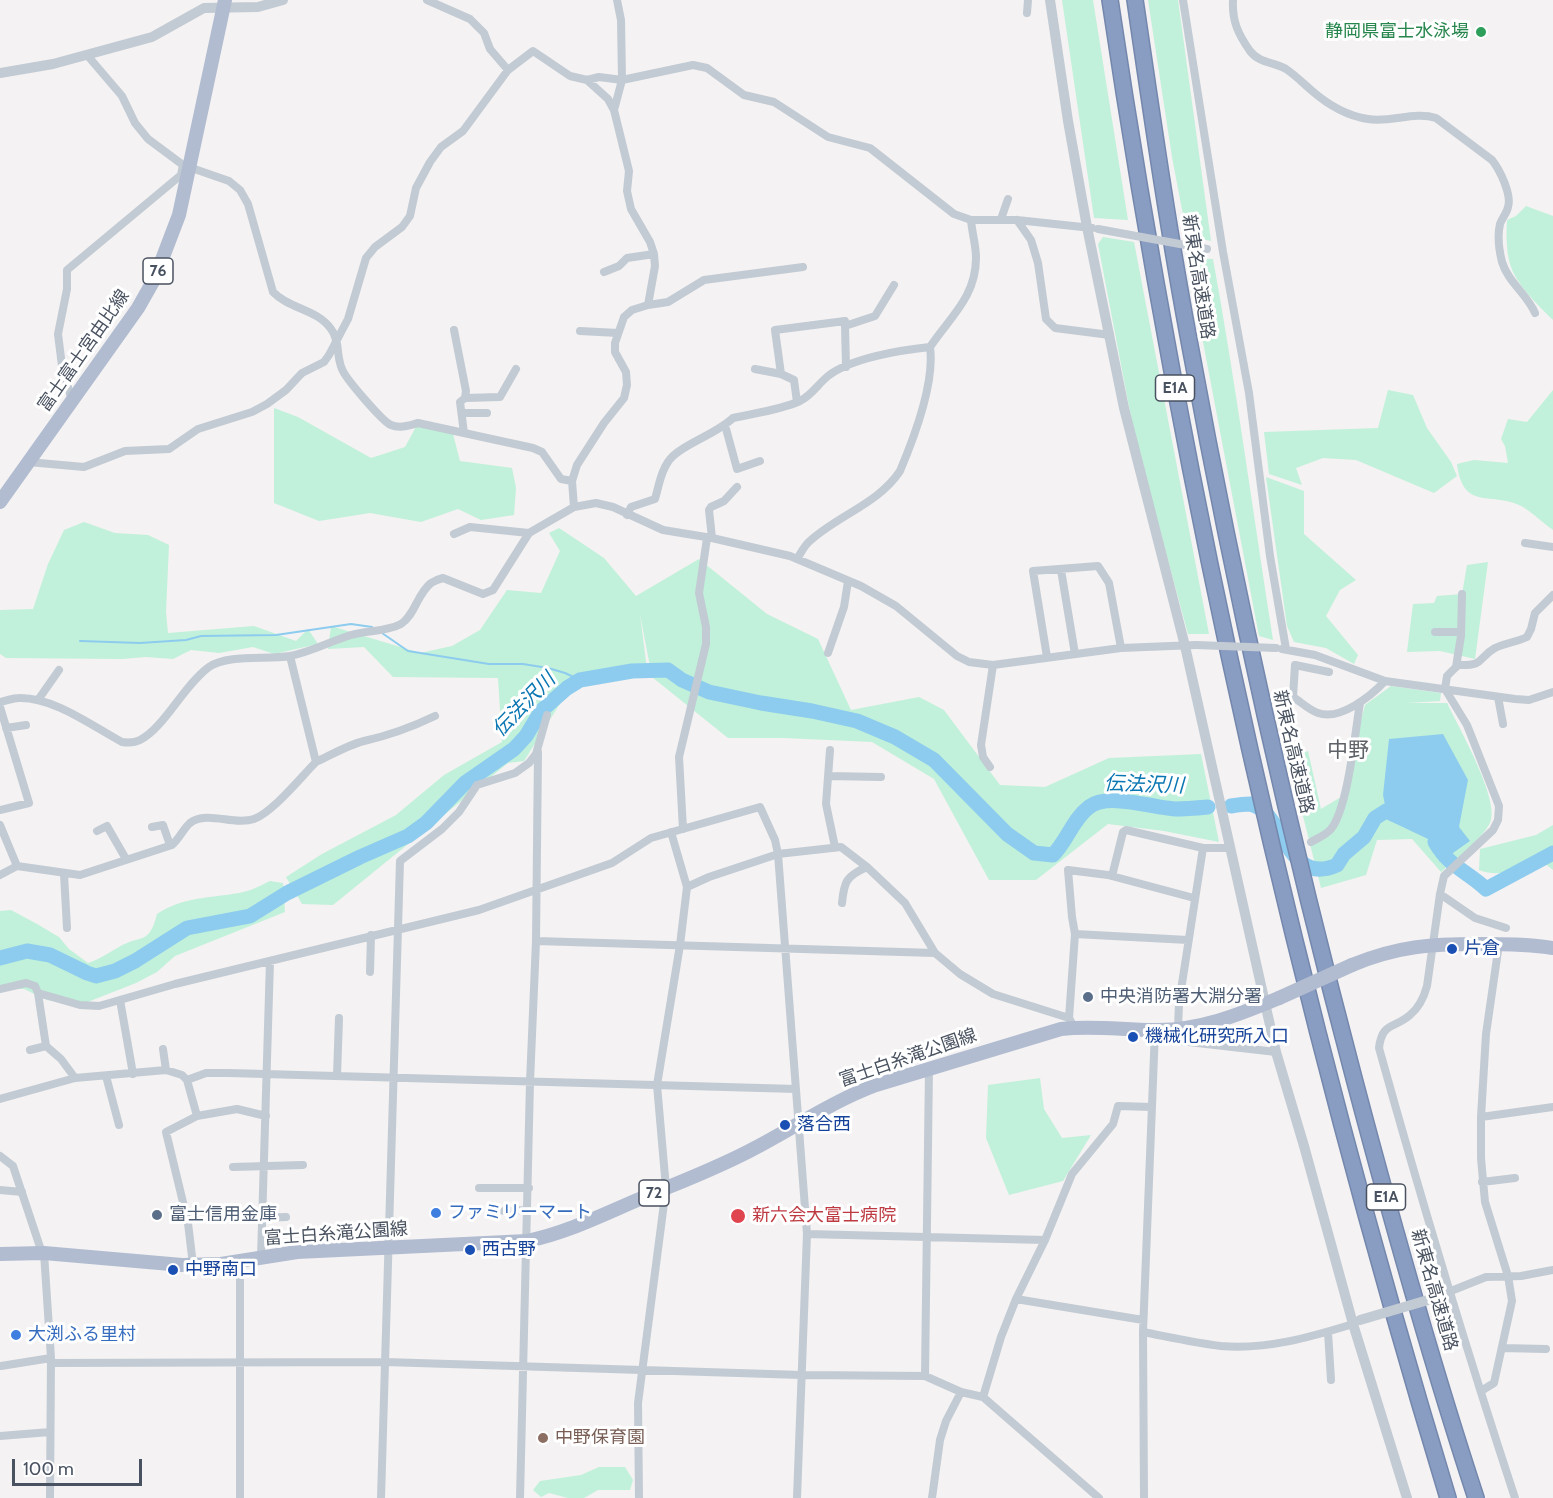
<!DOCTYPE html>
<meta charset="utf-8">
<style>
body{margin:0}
#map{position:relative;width:1553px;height:1498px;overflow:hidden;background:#f4f2f2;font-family:Cabin,sans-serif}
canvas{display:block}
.scale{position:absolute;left:12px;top:1459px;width:130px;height:27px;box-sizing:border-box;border:3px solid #495260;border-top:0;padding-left:8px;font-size:18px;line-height:21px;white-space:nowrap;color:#495260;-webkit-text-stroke:4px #fff;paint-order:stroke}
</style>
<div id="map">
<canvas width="1553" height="1498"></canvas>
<div class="scale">100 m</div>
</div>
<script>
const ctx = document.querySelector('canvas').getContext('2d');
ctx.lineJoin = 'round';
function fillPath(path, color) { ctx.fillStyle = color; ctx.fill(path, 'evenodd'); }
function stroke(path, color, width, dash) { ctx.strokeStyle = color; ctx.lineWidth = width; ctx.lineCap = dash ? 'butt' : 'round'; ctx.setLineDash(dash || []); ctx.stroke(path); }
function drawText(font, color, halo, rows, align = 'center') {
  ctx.font = font + ' Cabin,"Noto Sans JP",sans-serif'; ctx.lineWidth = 6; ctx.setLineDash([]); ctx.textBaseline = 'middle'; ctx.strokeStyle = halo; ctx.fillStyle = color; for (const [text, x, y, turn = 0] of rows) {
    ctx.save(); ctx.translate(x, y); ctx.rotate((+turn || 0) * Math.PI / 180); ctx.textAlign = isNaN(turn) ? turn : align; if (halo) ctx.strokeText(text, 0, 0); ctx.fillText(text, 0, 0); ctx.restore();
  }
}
const green = new Path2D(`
 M 1062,0 L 1093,0 L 1128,220 L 1094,218 Z
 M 1148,0 L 1178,0 L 1211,241 L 1187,236 L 1172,157 Z
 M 1526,206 L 1553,216 L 1553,320 C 1539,306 1522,290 1513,272 C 1506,257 1506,236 1507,220 L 1516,216 Z
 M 1103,237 L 1134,242 L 1209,634 L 1188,634 L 1135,438 L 1098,244 Z
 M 1187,258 L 1213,259 C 1236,385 1253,513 1273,640 L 1259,636 Z
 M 1388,390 L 1413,395 L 1427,428 L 1451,462 L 1457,476 L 1434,493 L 1356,460 L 1323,458 L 1296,468 L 1302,485 L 1269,474 L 1264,432 L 1378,428 Z
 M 1553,390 L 1553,530 C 1543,523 1533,513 1523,507 C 1493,490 1463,513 1457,464 L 1474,460 L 1508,463 L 1505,446 L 1501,439 L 1508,419 L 1527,422 Z
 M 274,408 L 298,417 L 371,458 L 405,447 L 418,423 L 452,430 L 460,461 L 512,468 L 516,488 L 514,515 L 481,520 L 458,509 L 421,522 L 370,513 L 319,521 L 274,503 Z
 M 1266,477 L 1304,491 L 1304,534 L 1356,580 L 1340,590 L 1326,616 L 1358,655 L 1354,664 L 1326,648 L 1294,642 L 1287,626 Z
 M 84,522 L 115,533 L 148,535 L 169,545 L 166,612 L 168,633 L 254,626 L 296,641 L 308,629 L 318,644 L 274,654 L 253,647 L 219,653 L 191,650 L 173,659 L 146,657 L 122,659 L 6,658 L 0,654 L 0,610 L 33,609 L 48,564 L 64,530 Z
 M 559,528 L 604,558 L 636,596 L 699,559 L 767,614 L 818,639 L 851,710 L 919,697 L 944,710 L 1000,785 L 1045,787 L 1109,758 L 1201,754 L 1219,842 L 1164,831 L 1108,824 L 1036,880 L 989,880 L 934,779 L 872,742 L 784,738 L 728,738 L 652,677 L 640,614 L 647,670 L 576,678 L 524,761 L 508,763 L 333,905 L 302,904 L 286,877 L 322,854 L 396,815 L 444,775 L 502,742 L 498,678 L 393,677 L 364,647 L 328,649 L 331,626 L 420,653 L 452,646 L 480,630 L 507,590 L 541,593 L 560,551 L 549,533 Z
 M 1488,562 L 1475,659 L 1440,651 L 1407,652 L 1413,604 L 1434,603 L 1437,596 L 1462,594 L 1467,565 Z
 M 1391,686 L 1441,693 L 1440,701 L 1407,703 L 1447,703 C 1458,726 1501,801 1490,823 C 1481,840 1456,859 1441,872 L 1412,839 L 1377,840 L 1366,875 L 1321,888 L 1288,756 L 1308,751 L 1321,809 L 1341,797 L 1365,705 Z
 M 1553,825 L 1553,870 L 1540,860 C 1522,870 1499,878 1479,870 L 1480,849 L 1536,835 Z
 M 270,881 L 283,883 L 285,912 L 175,956 L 157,972 L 136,983 L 80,1005 L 47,1000 L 24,989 L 0,989 L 0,911 L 11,910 L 37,924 L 59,937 L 69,949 L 88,963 C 100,959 108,953 119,947 C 141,934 149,946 157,914 C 182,897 210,898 239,893 C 250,891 260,886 270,881 Z
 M 1040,1078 L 1044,1109 L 1062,1138 L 1091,1135 L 1063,1181 L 1009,1195 L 986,1138 L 988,1085 Z
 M 599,1467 L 625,1467 L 633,1480 L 630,1490 L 598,1490 L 584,1498 L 568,1498 L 549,1493 L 541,1497 L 533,1490 L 540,1481 L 581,1475 Z`);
const water = new Path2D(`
 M 1443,734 L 1468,780 L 1459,827 L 1470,841 L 1440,862 L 1428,839 L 1388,820 L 1383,795 L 1389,739 Z`);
const stream = new Path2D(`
 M 382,633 L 408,651 L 489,664 L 523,664 L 548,668 L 565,673 L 580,680
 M 80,641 L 140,643 L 186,640 L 201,636 L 276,635 L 351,624 L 372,627`);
const river = new Path2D(`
 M 1231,806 C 1237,805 1244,804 1250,804 C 1284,810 1286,888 1337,865 L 1344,854 L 1364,837 L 1375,818 L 1386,811 L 1403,818
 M 1435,842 C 1450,868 1466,870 1486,889 L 1553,853
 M 0,958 L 27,951 L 50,955 L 87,973 L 96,976 L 115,971 L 135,961 L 187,928 L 250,916 L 287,893 L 360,857 L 408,836 L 426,823 L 465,783 L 514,749 L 526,736 L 541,711 L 567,688 L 580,680 L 632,671 L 668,670 L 682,680 L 709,692 L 761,703 L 812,711 L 857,721 L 895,737 L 934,760 L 1007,834 L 1034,853 L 1053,855 C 1067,841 1073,819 1089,807 C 1108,792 1153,808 1175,809 C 1186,809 1197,808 1208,807`);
const minor = new Path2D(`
 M 427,0 L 470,19 L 484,33 L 490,49 L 508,70
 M 1183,0 L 1223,252 L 1249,393 L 1270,556 L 1286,649
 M 1233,0 C 1232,21 1238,34 1250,51 C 1259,63 1274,62 1286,69 C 1295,75 1303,83 1311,90 C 1327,104 1347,116 1368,119 C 1391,123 1414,111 1436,118 L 1492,160 C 1500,170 1512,195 1508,207 C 1507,213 1502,218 1500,224 C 1497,237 1499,250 1502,262 C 1508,282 1527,294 1535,313
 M 1027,13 L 1028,0
 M 87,55 L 122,96 L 135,123 L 148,139 L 183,165 L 229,181 L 240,190 L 248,204 L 273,292 C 289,309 317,309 331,329 C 340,340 336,356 342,369 C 345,378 383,422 391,425 C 400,429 410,425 418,423 L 533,448 L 542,452 L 561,479 L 572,481
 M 614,110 L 622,80 L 621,20 L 617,0
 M 1001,219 L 1008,199
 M 1017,220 L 1031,240 L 1038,263 L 1046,319 L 1055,328 L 1110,335
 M 604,272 L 619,266 L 627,258 L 654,254
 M 648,305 L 668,302 L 704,280 L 803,267
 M 845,326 L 846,367
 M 454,330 L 466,391 L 465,398 L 460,402 L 464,433
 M 580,331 L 618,333
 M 755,369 L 781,374
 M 465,398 L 500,397 L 516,369
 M 72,401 L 62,366 L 58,334 L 67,289 L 67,270 L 181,175 L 183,165
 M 797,402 L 794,380 L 781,374 L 775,330 L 845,321 L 845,326 L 875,316 L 894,285
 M 462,413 L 487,413
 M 725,425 L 737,469 L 760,461
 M 28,462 L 84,467 L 125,451 L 169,449 L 198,429 L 252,412 L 267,404 L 286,390 L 302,373 L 324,362 L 329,355 L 348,319 L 366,258 L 375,247 L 402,227 L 410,216 L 416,188 L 430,162 L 441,147 L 463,131 L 508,70 L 533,51 L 570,76 L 587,80 L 599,77 L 622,80 L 693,65 L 707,68 L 744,95 L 774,102 L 828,137 L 870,148 L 954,214 L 971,220 L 1017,220 L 1092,228
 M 574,507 L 572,481 L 577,465 L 604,423 L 624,398 L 627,385 L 626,372 L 615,352 L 615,343 L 624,317 L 632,310 L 648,305 L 655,266 L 654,254 L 650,242 L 631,209 L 627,191 L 629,171 L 614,110 L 608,99 L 587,80
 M 627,515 L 631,507 L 655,499 C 659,485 662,466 673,456 C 688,442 716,434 733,418 C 755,413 780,410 800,401 C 812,395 818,384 828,376 C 851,358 901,350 930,347
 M 454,534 L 470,527 L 529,533
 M 712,538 L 709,510 L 711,507 L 724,501 L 737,487
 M 1525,543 L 1553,547
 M 797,559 C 801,553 805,544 811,540 C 839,515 879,503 900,471 C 914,438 935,383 930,347 C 950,317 976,297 976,258 C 976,245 972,233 971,220
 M 1061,570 L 1075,654
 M 1435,632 L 1461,632
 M 1282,649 L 1315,655 L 1385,681 L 1515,699 L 1529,700 L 1553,692
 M 828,653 L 844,607 L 848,581
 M 1047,657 L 1033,571 L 1098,566 L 1109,583 L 1121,648
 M 1456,667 L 1461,636 L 1462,594
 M 1329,672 L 1295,665 L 1293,697 C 1301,702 1309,710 1318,713 C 1340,721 1371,696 1385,681
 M 1498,697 L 1503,724
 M 38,700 L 59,670
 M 0,702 C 6,701 13,698 19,698 C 54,697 92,726 122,742 C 129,743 134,743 140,740 C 164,728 184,685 209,667 C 228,654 267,660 290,656 C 311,652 331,641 351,635 C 367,630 386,632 401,624 C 415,615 417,594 431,583 C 434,581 439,579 443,578 L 483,594 L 493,590 L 529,533 L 574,507 L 596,503 L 613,507 L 663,530 L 712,538 L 790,556 L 861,586 L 896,606 L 957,656 L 969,662 L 993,665 L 1121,648 L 1196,645
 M 0,707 L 29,803 L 0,810
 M 6,728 L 26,725
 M 830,750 L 826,804 L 835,847
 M 316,762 C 331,755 348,745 364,741 C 391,735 410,728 435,716
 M 990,767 L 983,757 L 981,745 L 993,665
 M 828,776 L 881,777
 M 0,825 L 17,866
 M 152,827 L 163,825 L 170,845
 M 683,829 L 679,757 L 706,644 L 706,627 L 699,593 L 707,538
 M 97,831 L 107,826 L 126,859
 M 1311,842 C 1318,838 1326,835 1331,829 C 1348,808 1355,732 1360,703
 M 64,874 L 67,928
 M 0,875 L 17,866 L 80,875 L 172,845 C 180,838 183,829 190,823 C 207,810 234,826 254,819 C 273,812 301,777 316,762 L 290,656
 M 1112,876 L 1123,832 L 1126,830 L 1203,848 L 1229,848
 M 687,887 L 709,877 L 778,854 L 841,847 L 867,867 L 905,903 L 935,953 L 960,974 L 993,994 L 1069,1018 L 1074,1027
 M 1440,894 L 1475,918 L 1506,928
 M 842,903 C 844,882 846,876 867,867
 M 1188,940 L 1075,934 L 1072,917 L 1068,870 L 1108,875 L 1194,898
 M 536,941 L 935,953
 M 370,972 L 371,935
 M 0,989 L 26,983 L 35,986 L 38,993 L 46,1046 L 61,1059 L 75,1078
 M 38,993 L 80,1005 L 99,1006 L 175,984 L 479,910 L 612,863 L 651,838 L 760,807 L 775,840 L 778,854 L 807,1234 L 797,1498
 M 120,1000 L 133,1074
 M 1069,1018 L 1075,934
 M 1213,1024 L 1215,1044
 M 1178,1029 L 1179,1003 L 1203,848
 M 1180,1041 L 1276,1052
 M 163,1049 L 166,1070
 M 30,1050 L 46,1046
 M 106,1076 L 119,1125
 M 337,1076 L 339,1018
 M 187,1080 L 197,1116
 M 0,1099 L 75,1078 L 166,1070 L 182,1075 L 187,1080 L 206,1073 L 229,1073 L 796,1089
 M 1481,1117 L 1553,1107
 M 0,1156 L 13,1166 L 42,1253
 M 233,1167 L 303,1165
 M 1482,1182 L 1515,1178
 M 479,1188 L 529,1188
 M 0,1190 L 22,1192
 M 504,1211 L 528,1210
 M 262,1218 L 286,1217
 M 807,1234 L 1045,1240
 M 44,1253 L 51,1358 L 50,1498
 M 261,1257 L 270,961
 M 240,1261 L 240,1498
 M 193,1265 L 188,1223 L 166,1132 L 197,1116 L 237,1109 L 266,1116
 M 1451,1291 L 1486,1277 L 1521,1276 L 1553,1270
 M 1016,1299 L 1143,1320
 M 1143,1332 C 1169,1337 1195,1343 1221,1346 C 1266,1350 1311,1337 1353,1324
 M 1328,1332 L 1331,1380
 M 1502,1348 L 1546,1349
 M 51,1363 L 385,1362 L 802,1375 L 925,1376 L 961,1392 L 983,1397 L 1099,1498
 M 1,1366 L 51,1358
 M 925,1376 L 929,1068
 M 1481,1391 L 1494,1383 L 1512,1301 L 1508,1276 L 1485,1202 L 1481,1158 L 1481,1117 L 1486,1034 L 1499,944
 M 983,1397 L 1001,1337 L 1016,1299 L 1045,1240 L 1072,1174 L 1113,1124 L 1118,1106 L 1152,1107
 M 0,1436 L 50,1432
 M 381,1498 L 400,861 L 442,829 L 459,812 L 477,785 L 515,773 L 529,763 L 536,754 L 547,715
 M 520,1498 L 530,1082 L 536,941 L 538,752
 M 639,1498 L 638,1403 L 666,1188 L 657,1085 L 680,945 L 687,887 L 671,832
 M 932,1498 L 940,1440 L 946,1421 L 961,1392
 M 1144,1498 L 1143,1332 L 1155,1030
 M 1515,1498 C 1466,1349 1421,1199 1379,1048 C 1382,1022 1394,1029 1410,1015 C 1420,1007 1424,997 1427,986 L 1440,894 L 1444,876 L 1493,830 L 1498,820 L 1499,806 L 1467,725 L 1445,689 L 1447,676 L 1458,665 C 1486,666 1477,658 1495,648 C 1505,643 1517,642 1527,637 L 1531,629 L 1535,613 L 1553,595`);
const tertiary = new Path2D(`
 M 1050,0 L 1068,121 L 1087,227 L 1124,408 L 1185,646 L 1276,1052 L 1304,1146 L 1353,1324 L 1407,1498
 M 0,73 L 53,64 L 152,37 L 204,8 L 258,7 L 283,0`);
const primary = new Path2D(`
 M 0,502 L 138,308 L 155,278 L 179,215 L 225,0
 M 1352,965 C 1398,946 1431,944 1479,944 C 1504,944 1528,944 1553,948
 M 0,1254 L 44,1253 L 182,1265 L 221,1264 L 297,1252 L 527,1241 C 567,1233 604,1214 642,1198 C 680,1182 718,1168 755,1148 C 795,1127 833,1101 876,1085 L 1061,1029 C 1092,1025 1123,1030 1154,1030 C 1199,1031 1238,1015 1279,998`);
const motorway = new Path2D(`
 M 1110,0 C 1185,507 1299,1008 1448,1498
 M 1135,0 C 1152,117 1169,235 1191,351 C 1236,597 1291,841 1355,1082 C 1392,1222 1431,1361 1476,1498`);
const minorBridge = new Path2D(`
 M 1098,229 L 1207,249
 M 1196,645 L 1276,648`);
const tertiaryBridge = new Path2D(`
 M 1360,1320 L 1445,1295`);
const primaryBridge = new Path2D(`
 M 1279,998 L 1352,965`);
const markers = [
 [1481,32,6,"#2e9e5b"],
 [1452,949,6,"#1a4fb4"],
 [1088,997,6,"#5c6f8a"],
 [1133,1037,6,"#1a4fb4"],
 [785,1125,6,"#1a4fb4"],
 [436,1213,6,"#3f7fe0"],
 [157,1215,6,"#5c6f8a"],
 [738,1216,8,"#e0444e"],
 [470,1250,6,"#1a4fb4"],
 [173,1270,6,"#1a4fb4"],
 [16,1335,6,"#3f7fe0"],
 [543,1438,6,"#8d6e63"]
];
const shields = [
 [158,271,30],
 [1175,388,39],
 [654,1193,30],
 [1386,1197,39]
];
const shieldNames = [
 ["76",158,271],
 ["E1A",1175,388],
 ["72",654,1193],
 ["E1A",1386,1197]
];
const leisureNames = [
 ["静岡県富士水泳場",1469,32]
];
const streetNames = [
 ["新東名高速道路",1198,277,81],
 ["富士富士宮由比線",84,351,-55],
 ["新東名高速道路",1293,752,77],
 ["富士白糸滝公園線",908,1058,-19],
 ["富士白糸滝公園線",336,1234,-4],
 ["新東名高速道路",1434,1290,74]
];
const transitNames = [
 ["片倉",1464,949],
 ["機械化研究所入口",1145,1037],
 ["落合西",797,1125],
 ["西古野",482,1250],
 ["中野南口",185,1270]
];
const serviceNames = [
 ["中央消防署大淵分署",1100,997],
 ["富士信用金庫",169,1215]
];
const shopNames = [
 ["ファミリーマート",448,1213],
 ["大渕ふる里村",28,1335]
];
const healthNames = [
 ["新六会大富士病院",752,1216]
];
const educationNames = [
 ["中野保育園",555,1438]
];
const waterNames = [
 ["伝法沢川",524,705,-46],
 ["伝法沢川",1144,785,2]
];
const quarterNames = [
 ["中野",1348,751]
];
fillPath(green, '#c1f1da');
fillPath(water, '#8dccee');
stroke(stream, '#8dccee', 2);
stroke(river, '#8dccee', 15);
stroke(motorway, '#7487ad', 18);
stroke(minor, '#c2cad3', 8);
stroke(tertiary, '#c2cad3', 10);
stroke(primary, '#b1bcd0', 14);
stroke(motorway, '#899cc1', 15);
stroke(minorBridge, '#c2cad3', 8);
stroke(tertiaryBridge, '#c2cad3', 10);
stroke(primaryBridge, '#b1bcd0', 14);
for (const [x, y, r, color] of markers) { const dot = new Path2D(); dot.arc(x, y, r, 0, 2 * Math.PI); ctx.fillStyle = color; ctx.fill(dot); stroke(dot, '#fff', 2); }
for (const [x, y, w] of shields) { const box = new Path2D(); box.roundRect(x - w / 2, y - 13, w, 26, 4.5); ctx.fillStyle = '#fff'; ctx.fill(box); stroke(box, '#495260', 1.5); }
drawText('bold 16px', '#495260', null, shieldNames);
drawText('18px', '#27864d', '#fff', leisureNames, 'right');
drawText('18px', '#495260', '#fff', streetNames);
drawText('18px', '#164399', '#fff', transitNames, 'left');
drawText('18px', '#4e5e75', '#fff', serviceNames, 'left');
drawText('18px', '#366cbe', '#fff', shopNames, 'left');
drawText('18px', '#be3a42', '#fff', healthNames, 'left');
drawText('18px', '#785e54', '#fff', educationNames, 'left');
drawText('italic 20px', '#0a76b2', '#fff', waterNames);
drawText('21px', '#5e6167', '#fff', quarterNames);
</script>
